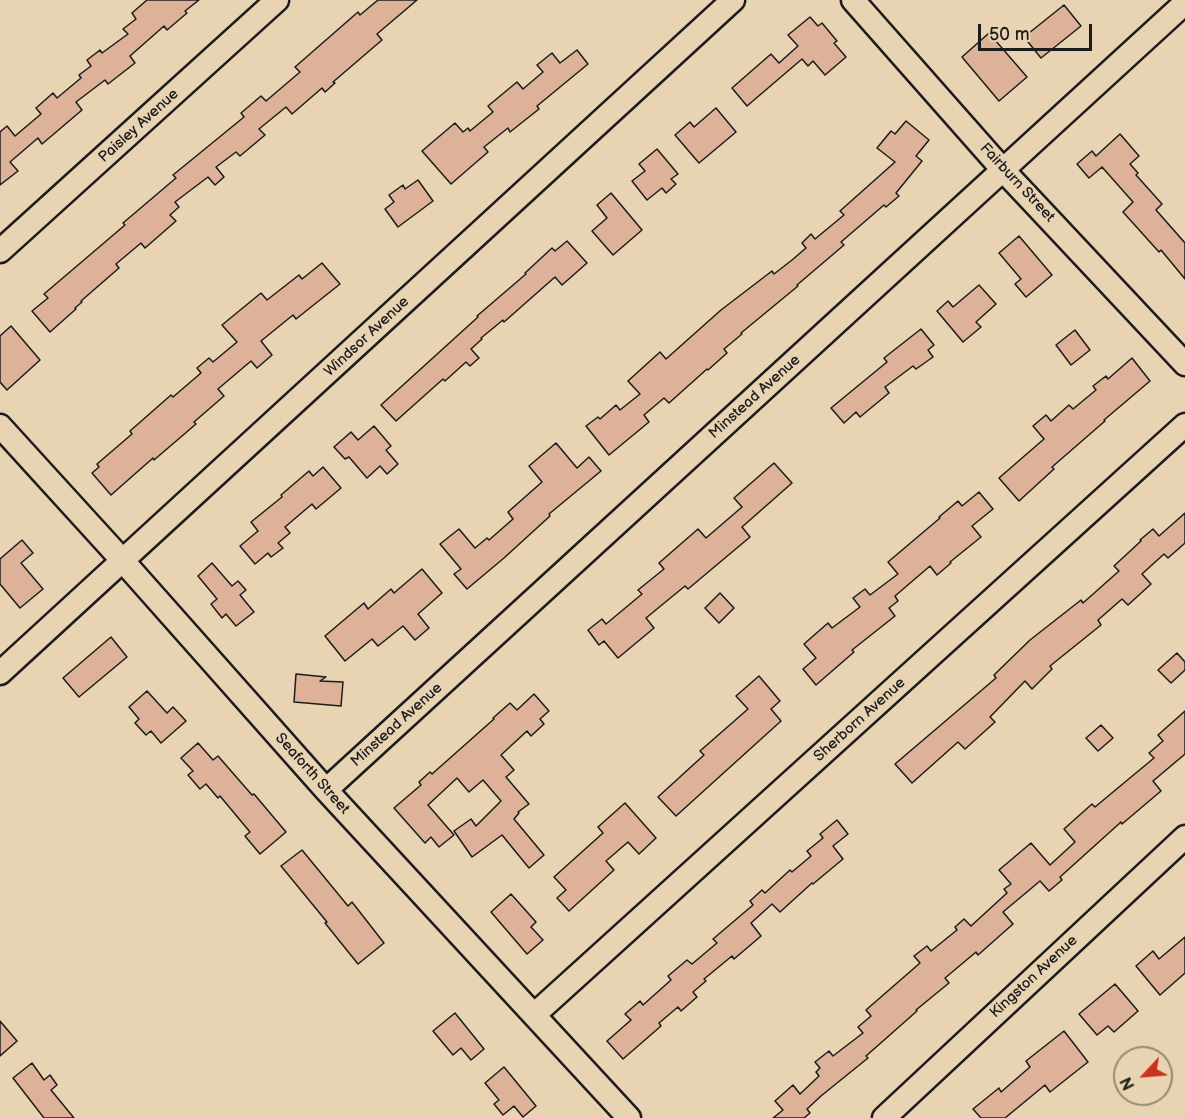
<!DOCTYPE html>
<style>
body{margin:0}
#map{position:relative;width:1185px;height:1118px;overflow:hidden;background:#e8d3b2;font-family:"Balsamiq Sans",sans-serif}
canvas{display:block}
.north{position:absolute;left:1113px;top:1046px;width:60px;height:60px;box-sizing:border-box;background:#e8d3b2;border:2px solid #968a76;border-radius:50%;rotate:244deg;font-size:16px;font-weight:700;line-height:24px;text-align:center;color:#1c1c1c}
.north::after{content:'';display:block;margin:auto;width:21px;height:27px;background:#c8321e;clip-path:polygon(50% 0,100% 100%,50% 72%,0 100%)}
.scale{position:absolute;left:978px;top:24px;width:114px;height:27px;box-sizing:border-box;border:3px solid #1c1c1c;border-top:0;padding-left:8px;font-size:18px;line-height:21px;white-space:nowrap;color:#1c1c1c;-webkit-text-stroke:4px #e8d3b2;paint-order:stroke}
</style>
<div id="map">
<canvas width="1185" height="1118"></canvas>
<div class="north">N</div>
<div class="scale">50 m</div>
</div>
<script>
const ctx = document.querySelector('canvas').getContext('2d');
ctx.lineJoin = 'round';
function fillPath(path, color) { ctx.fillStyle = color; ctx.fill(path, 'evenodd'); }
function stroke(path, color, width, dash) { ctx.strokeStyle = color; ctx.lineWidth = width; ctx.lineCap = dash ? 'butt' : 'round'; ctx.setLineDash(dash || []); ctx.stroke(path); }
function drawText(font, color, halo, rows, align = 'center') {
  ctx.font = font + ' "Balsamiq Sans",sans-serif'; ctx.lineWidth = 5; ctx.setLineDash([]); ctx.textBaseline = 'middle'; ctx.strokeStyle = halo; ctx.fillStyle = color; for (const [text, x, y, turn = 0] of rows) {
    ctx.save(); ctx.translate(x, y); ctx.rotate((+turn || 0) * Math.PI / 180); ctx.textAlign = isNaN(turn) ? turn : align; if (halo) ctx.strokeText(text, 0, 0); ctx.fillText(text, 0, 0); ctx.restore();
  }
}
const building = new Path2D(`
 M 147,0 L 199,0 L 185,11 L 187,13 L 167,30 L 164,26 L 130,56 L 135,63 L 108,84 L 105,80 L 76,102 L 82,110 L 42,144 L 38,138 L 10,162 L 18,171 L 0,185 L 0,132 L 7,126 L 15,136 L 41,114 L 36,108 L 53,93 L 57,98 L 81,78 L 79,75 L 91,66 L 87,60 L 100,50 L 102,53 L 128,34 L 123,29 L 136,19 L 132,13 Z
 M 378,0 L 417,0 L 377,34 L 382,40 L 333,82 L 335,83 L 325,92 L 322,88 L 292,114 L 286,107 L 259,129 L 265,135 L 240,156 L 236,152 L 216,167 L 224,177 L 215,185 L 208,177 L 175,202 L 179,207 L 170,215 L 176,221 L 145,248 L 141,243 L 116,264 L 119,268 L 81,301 L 82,302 L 75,308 L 76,309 L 50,332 L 32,311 L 48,298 L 44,294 L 125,225 L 123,223 L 176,178 L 173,175 L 244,117 L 241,113 L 261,96 L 266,101 L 300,72 L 295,67 L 358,12 L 360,15 Z
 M 1064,5 L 1081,26 L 1041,58 L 1024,37 Z
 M 810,17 L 818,26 L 822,23 L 837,41 L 834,43 L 846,57 L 825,75 L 813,61 L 808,66 L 802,59 L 747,106 L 732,88 L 771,54 L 779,63 L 798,46 L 788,35 Z
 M 989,33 L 1027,77 L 999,101 L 962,57 Z
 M 577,50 L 588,64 L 537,106 L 539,109 L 510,132 L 508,128 L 484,147 L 488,152 L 451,184 L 422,151 L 455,123 L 463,132 L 468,128 L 470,131 L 493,112 L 488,106 L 517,82 L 523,89 L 543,72 L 537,65 L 552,53 L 560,63 Z
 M 716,108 L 736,132 L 699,163 L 675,135 L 690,122 L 694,127 Z
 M 906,121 L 929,140 L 916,156 L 922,161 L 896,193 L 899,196 L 886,207 L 884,205 L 841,242 L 844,245 L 797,285 L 798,286 L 741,333 L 742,334 L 724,349 L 727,353 L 708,370 L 707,369 L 669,403 L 664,398 L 644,415 L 649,422 L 609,455 L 586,426 L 598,417 L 600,419 L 616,405 L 620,410 L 640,394 L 628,381 L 660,352 L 666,359 L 721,310 L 772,271 L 774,274 L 792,260 L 806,248 L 802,243 L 811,234 L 815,239 L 844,215 L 840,211 L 895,162 L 877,148 L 891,131 L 895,134 Z
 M 1120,134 L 1139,156 L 1130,164 L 1138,173 L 1136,175 L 1162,204 L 1156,210 L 1185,243 L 1185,279 L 1161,250 L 1159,252 L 1123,212 L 1133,202 L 1102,167 L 1089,178 L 1077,164 L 1092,151 L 1096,156 Z
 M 657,149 L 678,174 L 671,179 L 676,184 L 666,193 L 662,188 L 647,200 L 632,181 L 645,171 L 639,164 Z
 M 418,180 L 433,201 L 398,227 L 385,209 L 394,202 L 389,195 L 403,185 L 405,189 Z
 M 611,193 L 642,230 L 613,255 L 592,231 L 607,218 L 597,205 Z
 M 1019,236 L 1052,275 L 1026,297 L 1015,284 L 1021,279 L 999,253 Z
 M 567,241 L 587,263 L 562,285 L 555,277 L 504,322 L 503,320 L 481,338 L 482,339 L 471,349 L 479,358 L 470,366 L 466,362 L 445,381 L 443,379 L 396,421 L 381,405 L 478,317 L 477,316 L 526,274 L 525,273 L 552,248 L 555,251 Z
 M 322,263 L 340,284 L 296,319 L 293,315 L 261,341 L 272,355 L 257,368 L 251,361 L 218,389 L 224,396 L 194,422 L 196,424 L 154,460 L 153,458 L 111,495 L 92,473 L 99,467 L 97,464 L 132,434 L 130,431 L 171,395 L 173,397 L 201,373 L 197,368 L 209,358 L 213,362 L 237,342 L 222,325 L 261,293 L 267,300 L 299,275 L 302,279 Z
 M 979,285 L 996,304 L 976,322 L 981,327 L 963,342 L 937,311 L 948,301 L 953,307 Z
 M 11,326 L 40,360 L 7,390 L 0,382 L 0,336 Z
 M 921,329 L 934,345 L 928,350 L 933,357 L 916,369 L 913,366 L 885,387 L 889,393 L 860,417 L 856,412 L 844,423 L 831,408 L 887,362 L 884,358 Z
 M 1075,330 L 1090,350 L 1071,365 L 1056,345 Z
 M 1132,358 L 1150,381 L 1104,420 L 1105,421 L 1052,467 L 1054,469 L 1019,501 L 999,478 L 1044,439 L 1033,426 L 1046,415 L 1051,421 L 1069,405 L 1073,409 L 1096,390 L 1093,386 L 1106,376 L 1108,379 Z
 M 374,426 L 391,446 L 386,450 L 398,464 L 387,474 L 380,466 L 367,478 L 349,457 L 345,459 L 334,447 L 351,432 L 358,440 Z
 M 556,443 L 577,468 L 589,457 L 601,471 L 549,514 L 550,516 L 504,558 L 467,589 L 454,574 L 461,569 L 440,544 L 459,529 L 475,548 L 487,538 L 489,540 L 513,519 L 508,512 L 542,482 L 529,466 Z
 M 774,463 L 792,483 L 742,527 L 750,537 L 688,589 L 685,586 L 646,618 L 654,628 L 618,658 L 604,641 L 599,645 L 588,630 L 602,619 L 606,624 L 642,594 L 638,590 L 664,569 L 659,563 L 698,529 L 706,538 L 742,507 L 734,498 Z
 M 323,467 L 341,488 L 316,509 L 312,504 L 285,527 L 290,533 L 278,543 L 283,548 L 271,557 L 268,553 L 255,564 L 240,546 L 258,531 L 251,522 L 282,497 L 281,495 L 309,471 L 313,476 Z
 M 979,492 L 993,509 L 972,526 L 981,537 L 950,562 L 951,563 L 937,575 L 930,566 L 895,596 L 898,601 L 889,608 L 895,616 L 852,650 L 854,652 L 816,685 L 803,669 L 816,658 L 804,644 L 828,623 L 832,628 L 860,607 L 853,598 L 865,589 L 870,595 L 898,574 L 888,562 L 940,518 L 939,517 L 958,501 L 962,506 Z
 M 1185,513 L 1185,543 L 1168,558 L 1164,554 L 1142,574 L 1151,584 L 1128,605 L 1122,599 L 1098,620 L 1101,625 L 1050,666 L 1052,669 L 1032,689 L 1025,681 L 990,717 L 995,722 L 965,749 L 958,742 L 912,783 L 895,764 L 996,678 L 994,675 L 1030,640 L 1081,600 L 1083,603 L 1119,571 L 1114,566 L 1141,541 L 1140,540 L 1153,529 L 1159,536 Z
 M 22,540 L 33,553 L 21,563 L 43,589 L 20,608 L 0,584 L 0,559 Z
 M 212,563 L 232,586 L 238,581 L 246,590 L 240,595 L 254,612 L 236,626 L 226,614 L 222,618 L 211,604 L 217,599 L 198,576 Z
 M 422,569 L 442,593 L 418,614 L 429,628 L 415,640 L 403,626 L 378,646 L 372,639 L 345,661 L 325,636 L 364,603 L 368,609 L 391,589 L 394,593 Z
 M 720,593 L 734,608 L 719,623 L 705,608 Z
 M 111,637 L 127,657 L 79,697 L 63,678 Z
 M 1177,653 L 1185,662 L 1185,670 L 1171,683 L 1158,670 Z
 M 296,674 L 326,677 L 320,681 L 343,682 L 341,706 L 294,702 Z
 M 759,676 L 780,701 L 771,709 L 781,721 L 676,816 L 658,797 L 704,755 L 700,751 L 748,709 L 736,696 Z
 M 147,691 L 167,713 L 173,707 L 186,721 L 161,743 L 151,731 L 146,735 L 135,723 L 139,719 L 129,707 Z
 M 534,694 L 549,711 L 540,719 L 544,724 L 531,736 L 527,731 L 501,755 L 514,770 L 506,777 L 529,804 L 518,812 L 519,813 L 514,819 L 544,855 L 529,868 L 502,835 L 472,857 L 454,831 L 471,819 L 476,826 L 501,801 L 483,780 L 469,792 L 457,778 L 428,805 L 454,835 L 439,847 L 431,837 L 425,843 L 394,808 L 421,785 L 419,782 L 430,772 L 432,774 L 494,719 L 493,718 L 510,703 L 517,710 Z
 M 1185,711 L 1185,754 L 1153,781 L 1161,791 L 1122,824 L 1121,822 L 1060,877 L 1062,880 L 1049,891 L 1040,881 L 1003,912 L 1013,924 L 978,955 L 976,952 L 945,978 L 949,983 L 916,1010 L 917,1011 L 866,1056 L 868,1058 L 821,1096 L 807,1109 L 810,1113 L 804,1118 L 773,1118 L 783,1110 L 775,1101 L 793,1085 L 800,1094 L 819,1076 L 816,1072 L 820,1068 L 815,1062 L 829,1051 L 833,1056 L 863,1033 L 858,1027 L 871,1016 L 866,1010 L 920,963 L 914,956 L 927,946 L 931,951 L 957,930 L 955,927 L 964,919 L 971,926 L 1007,893 L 1004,889 L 1011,884 L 999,870 L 1031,843 L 1050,865 L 1075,842 L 1064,829 L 1092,804 L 1095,807 L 1154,758 L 1149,753 L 1163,741 L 1158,735 Z
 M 1101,725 L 1113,738 L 1098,751 L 1086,738 Z
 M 198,743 L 213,760 L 218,756 L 252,795 L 254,794 L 286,832 L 260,854 L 245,836 L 250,832 L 220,796 L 218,798 L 206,784 L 200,789 L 188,775 L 193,771 L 181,758 Z
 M 625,803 L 656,838 L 639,854 L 628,842 L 606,861 L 614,870 L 569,911 L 557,898 L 566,890 L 554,877 L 603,833 L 598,827 Z
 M 837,820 L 848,834 L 833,846 L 843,859 L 813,884 L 812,883 L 780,912 L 772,904 L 751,923 L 761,936 L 734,959 L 732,956 L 704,979 L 706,981 L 693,992 L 697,997 L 681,1011 L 678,1007 L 659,1023 L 661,1026 L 623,1059 L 607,1041 L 631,1020 L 625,1014 L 640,1001 L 643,1005 L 671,980 L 668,976 L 687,960 L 692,964 L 717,943 L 713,939 L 753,905 L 750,901 L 762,890 L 765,893 L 790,870 L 792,872 L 811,856 L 807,851 L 823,838 L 820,834 Z
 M 302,850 L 348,906 L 352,902 L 384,943 L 358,964 L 325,923 L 327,922 L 281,866 Z
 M 511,894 L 536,922 L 531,927 L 543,940 L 527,954 L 491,912 Z
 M 1185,937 L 1185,973 L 1160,995 L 1136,966 L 1153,951 L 1159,959 Z
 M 1115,984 L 1138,1011 L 1114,1032 L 1108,1026 L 1097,1035 L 1079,1014 Z
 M 455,1013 L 484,1049 L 471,1060 L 461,1048 L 453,1055 L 433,1031 Z
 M 0,1021 L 17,1041 L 0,1056 Z
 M 1064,1031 L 1088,1062 L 1050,1092 L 1045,1085 L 1005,1118 L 981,1118 L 973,1109 L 999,1088 L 1001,1092 L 1030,1067 L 1026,1061 Z
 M 32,1063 L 44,1080 L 50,1075 L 57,1085 L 51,1090 L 74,1118 L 44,1118 L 13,1078 Z
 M 504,1067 L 536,1106 L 523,1117 L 514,1106 L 503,1115 L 494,1104 L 499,1100 L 485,1083 Z`);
const minor = new Path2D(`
 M 853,0 L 1003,170 L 1185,364
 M 0,251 L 277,0
 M 0,426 L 123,561 L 326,790 L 629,1118
 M 0,673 L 733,0
 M 326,790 L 1185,3
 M 534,1015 L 1185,425
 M 884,1118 L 1185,837`);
const streetNames = [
 ["Paisley Avenue",139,126,-42],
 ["Fairburn Street",1017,183,47],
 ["Windsor Avenue",367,337,-43],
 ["Minstead Avenue",755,397,-42],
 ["Sherborn Avenue",860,720,-42],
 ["Minstead Avenue",397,725,-42],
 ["Seaforth Street",312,774,48],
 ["Kingston Avenue",1034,977,-43]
];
fillPath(building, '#deb299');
stroke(building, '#1c1c1c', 1.5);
stroke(minor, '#1c1c1c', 27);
stroke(minor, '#e8d3b2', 22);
drawText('15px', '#1c1c1c', '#e8d3b2', streetNames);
</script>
